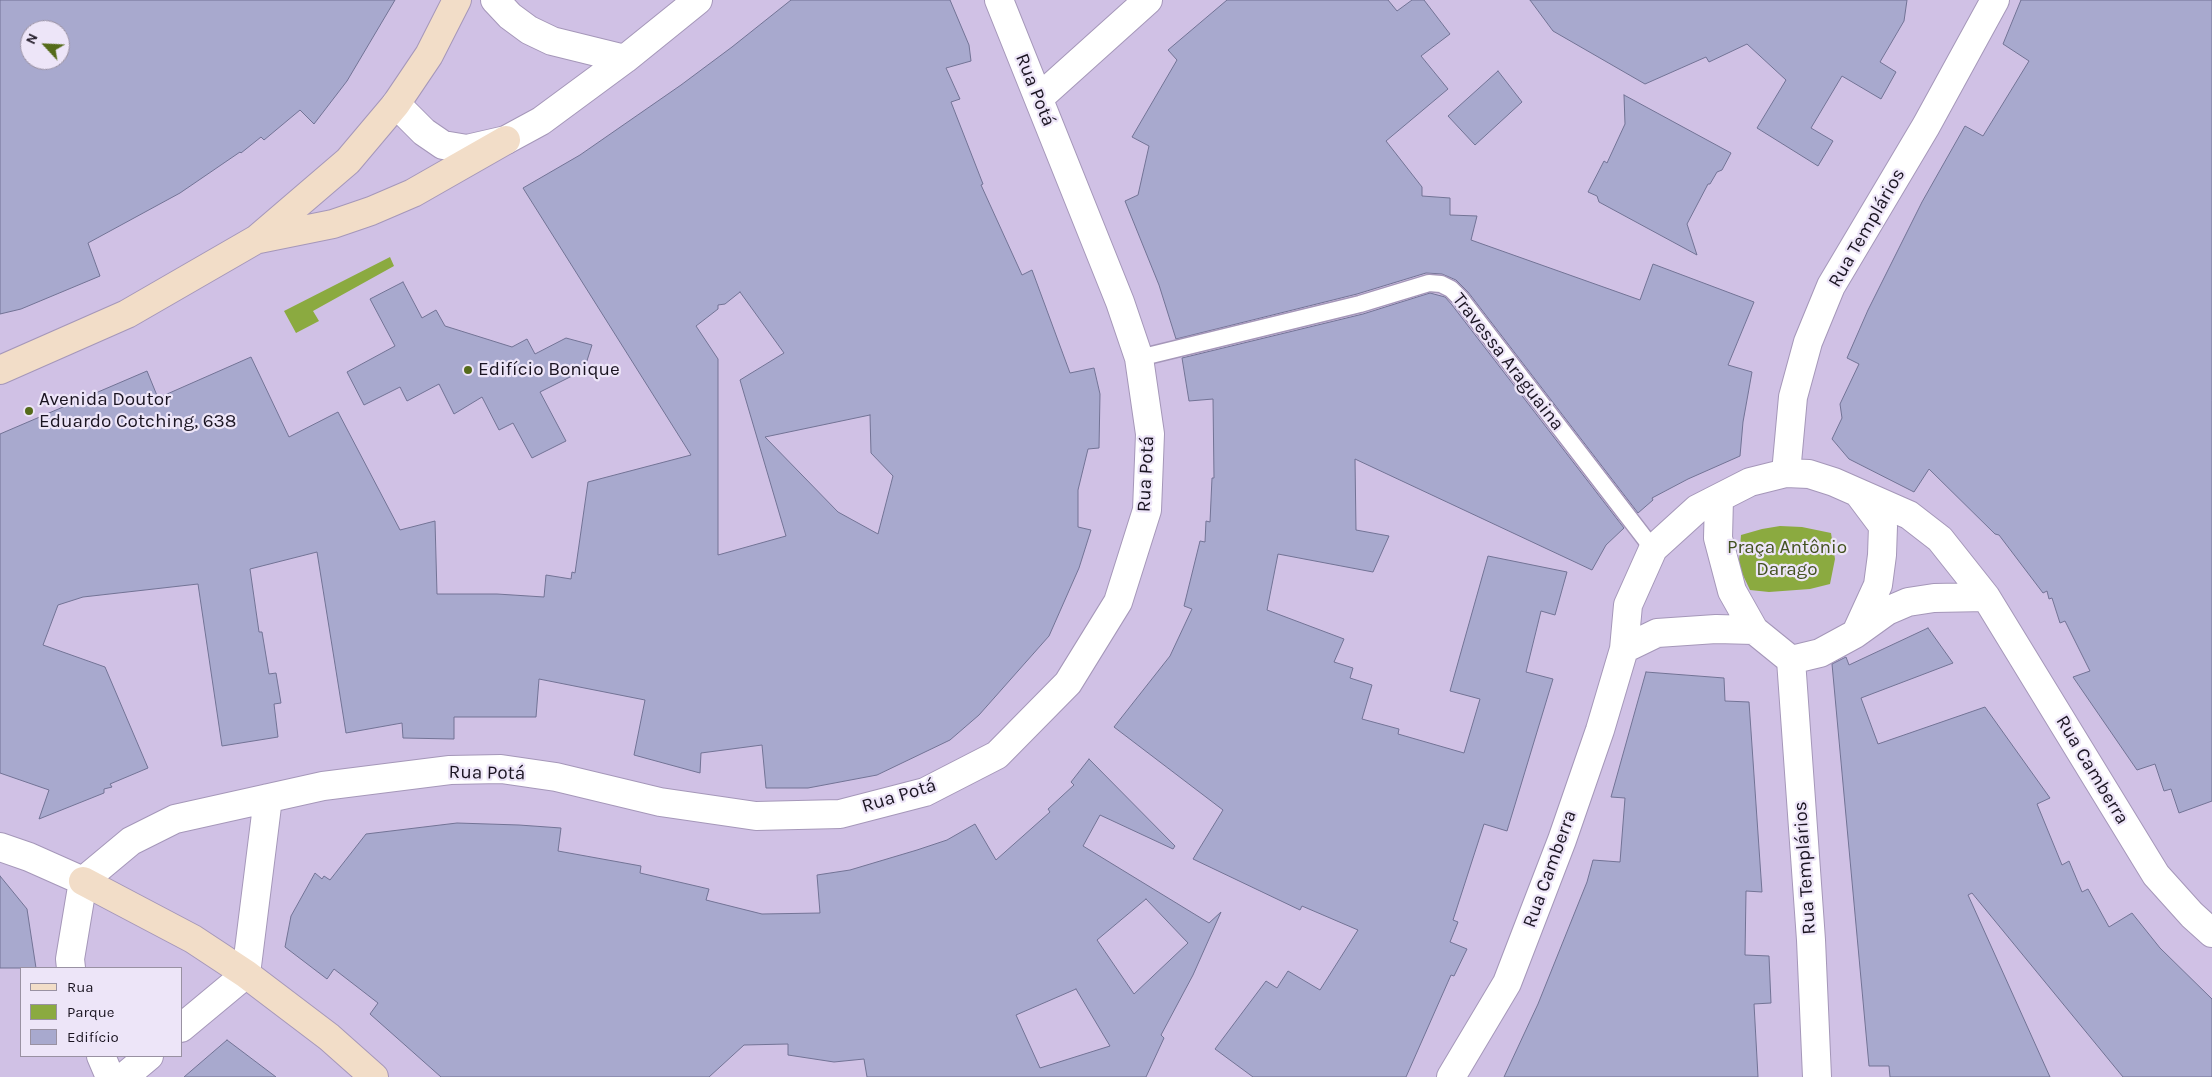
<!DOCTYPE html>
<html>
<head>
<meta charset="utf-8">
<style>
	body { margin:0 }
	#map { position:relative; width:2212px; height:1077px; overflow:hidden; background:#d0c1e5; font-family:Karla,sans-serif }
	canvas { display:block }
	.legend { position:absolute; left:20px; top:967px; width:162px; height:90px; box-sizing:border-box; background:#ede5f8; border:1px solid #9991a2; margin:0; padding:6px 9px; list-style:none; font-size:15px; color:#1a1421 }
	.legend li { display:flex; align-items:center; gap:10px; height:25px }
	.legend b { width:25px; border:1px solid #9991a2 }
	.north { position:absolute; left:20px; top:20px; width:50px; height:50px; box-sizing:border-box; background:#ede5f8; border:1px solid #9991a2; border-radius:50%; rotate:295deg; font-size:14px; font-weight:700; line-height:20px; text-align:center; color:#1a1421 }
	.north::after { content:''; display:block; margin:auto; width:18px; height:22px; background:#556b1a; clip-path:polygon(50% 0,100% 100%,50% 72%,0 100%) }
</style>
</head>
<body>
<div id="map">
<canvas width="2212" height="1077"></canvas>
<ul class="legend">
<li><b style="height:6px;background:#f2ddc8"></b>Rua</li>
<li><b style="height:14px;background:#8baa40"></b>Parque</li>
<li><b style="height:14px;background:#a8a9ce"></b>Edifício</li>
</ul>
<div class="north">N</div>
</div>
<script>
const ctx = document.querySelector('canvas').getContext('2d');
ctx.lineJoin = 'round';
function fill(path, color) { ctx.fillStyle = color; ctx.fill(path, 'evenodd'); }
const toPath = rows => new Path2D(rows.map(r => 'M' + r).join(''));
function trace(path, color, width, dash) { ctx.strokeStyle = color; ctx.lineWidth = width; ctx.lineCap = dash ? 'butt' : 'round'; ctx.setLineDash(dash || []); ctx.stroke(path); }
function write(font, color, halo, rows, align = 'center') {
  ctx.font = font + ' Karla,sans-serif'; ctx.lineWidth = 4.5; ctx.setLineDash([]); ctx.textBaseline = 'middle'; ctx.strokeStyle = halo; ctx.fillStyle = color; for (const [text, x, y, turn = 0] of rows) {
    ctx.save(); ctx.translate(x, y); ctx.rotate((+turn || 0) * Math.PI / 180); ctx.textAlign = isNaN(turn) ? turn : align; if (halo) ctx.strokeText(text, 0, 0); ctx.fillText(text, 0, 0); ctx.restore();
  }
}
const green = toPath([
	[390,257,394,266,313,311,319,321,296,333,284,311],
	[1780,526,1802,527,1831,533,1835,559,1830,584,1810,589,1769,592,1750,590,1741,571,1739,561,1741,535,1762,529]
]);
const building = toPath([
	[0,0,395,0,347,81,314,124,300,110,264,140,261,137,241,153,240,152,180,193,88,243,100,276,21,309,0,314,0,0],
	[30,30,60,30,60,60,30,60,30,30],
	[791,0,950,0,969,45,971,61,946,68,960,99,951,102,983,184,981,185,1022,275,1032,270,1070,373,1094,368,1100,394,1099,448,1088,449,1078,490,1078,527,1091,530,1079,568,1049,636,979,715,950,740,877,775,808,788,766,788,762,745,701,753,700,773,634,755,645,700,539,679,536,717,454,717,454,739,403,738,402,723,346,733,317,552,250,569,259,632,262,632,269,674,276,673,281,703,274,704,278,737,222,746,198,584,83,597,58,605,43,645,105,667,148,768,110,784,112,787,104,789,104,793,39,819,49,790,0,773,0,434,147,371,158,398,251,357,289,437,338,412,400,530,435,521,437,594,497,594,544,597,546,575,571,579,572,572,575,573,588,482,691,455,523,188,580,155,681,85,732,47,791,0],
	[740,292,784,353,740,380,786,536,718,555,718,359,696,326,718,309,718,305,725,304,740,292],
	[870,415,871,453,893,476,878,534,838,512,765,437,870,415],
	[1227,0,1388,0,1397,11,1412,0,1424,0,1450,34,1421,56,1448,89,1386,141,1422,187,1422,196,1450,198,1450,215,1477,216,1471,240,1640,300,1653,264,1754,302,1728,365,1752,372,1743,422,1740,456,1688,479,1652,498,1653,500,1638,513,1468,292,1456,280,1442,274,1426,273,1357,294,1176,339,1159,285,1125,201,1138,195,1149,146,1132,137,1177,60,1168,50,1227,0],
	[1530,0,1907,0,1904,21,1880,62,1896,72,1881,99,1842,76,1811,128,1833,141,1818,166,1757,128,1786,80,1747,44,1709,62,1706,57,1645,84,1553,31,1530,0],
	[2021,0,2212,0,2212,801,2179,813,2171,789,2164,791,2155,764,2137,770,2073,677,2090,671,2065,621,2060,623,2052,598,2049,599,2047,591,2043,593,1999,535,1995,534,1929,469,1914,492,1849,459,1832,439,1842,418,1840,404,1859,364,1847,358,1868,310,1922,202,1965,126,1983,136,2029,61,2003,44,2021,0],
	[1498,71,1522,102,1475,145,1448,116,1498,71],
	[1624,95,1731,153,1722,170,1717,172,1710,184,1708,184,1687,224,1697,255,1599,202,1597,196,1588,192,1604,161,1607,163,1625,124,1624,95],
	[403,282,422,318,436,310,445,326,512,347,527,339,535,354,566,338,592,345,584,370,540,392,566,441,532,458,513,423,499,430,482,397,454,414,439,384,407,401,400,387,364,405,347,372,395,346,370,299,403,282],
	[1430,293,1445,297,1452,305,1624,528,1606,545,1592,570,1355,459,1356,530,1389,536,1373,572,1278,554,1267,610,1344,639,1334,662,1353,668,1350,678,1372,685,1362,719,1399,729,1398,734,1464,753,1480,699,1450,691,1488,556,1567,572,1555,615,1541,611,1526,672,1553,679,1507,831,1484,824,1453,920,1458,922,1450,942,1467,949,1454,976,1451,975,1406,1077,1253,1077,1215,1049,1266,981,1277,988,1288,971,1320,990,1358,930,1302,906,1300,910,1193,859,1223,810,1114,727,1170,656,1192,609,1184,606,1200,541,1205,542,1206,521,1210,522,1212,478,1214,478,1213,399,1189,401,1182,358,1363,314,1430,293],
	[1928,628,1953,663,1861,698,1878,744,1985,707,2050,798,2037,804,2062,865,2069,861,2082,892,2088,889,2109,927,2132,913,2160,948,2212,999,2212,1077,2123,1077,1972,893,1968,895,2050,1077,1890,1077,1889,1066,1869,1066,1832,664,1846,657,1849,665,1928,628],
	[1646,672,1724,678,1725,701,1749,702,1762,892,1746,891,1745,955,1769,956,1771,1003,1754,1004,1758,1077,1504,1077,1538,1004,1587,882,1593,860,1620,862,1625,798,1611,797,1646,672],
	[1089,759,1175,846,1173,849,1100,815,1083,846,1209,923,1221,912,1193,975,1161,1035,1164,1038,1146,1077,867,1077,864,1059,834,1062,788,1055,788,1044,744,1045,709,1077,441,1077,370,1014,378,1003,334,969,327,979,285,947,291,916,315,873,322,879,324,876,330,880,366,834,457,823,519,825,561,828,558,851,641,866,640,873,709,889,706,900,762,914,820,913,817,875,850,870,917,850,947,840,975,824,996,860,1050,812,1048,809,1074,785,1071,782,1089,759],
	[1146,899,1188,943,1134,994,1097,940,1146,899],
	[1076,989,1110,1046,1040,1068,1016,1015,1076,989],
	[0,876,27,909,36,968,0,968,0,876],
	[227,1040,276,1077,184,1077,227,1040]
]);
const lane = toPath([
	[1139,358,1360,304,1429,283,1441,284,1451,289,1460,298,1653,549]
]);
const street = toPath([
	[495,0,510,16,529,30,552,41,625,59],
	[1039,98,1148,0],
	[396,104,424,132,443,145,467,149,506,140,541,121,625,59,698,0],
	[1786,473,1793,397,1808,342,1831,286,1926,126,1995,0],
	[1719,499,1718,538,1732,591,1754,630],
	[1856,633,1878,585,1882,555,1883,526,1859,494],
	[1624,649,1657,633,1716,629,1754,630,1791,660,1820,653,1855,634,1887,611,1908,602,1934,598,1986,597],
	[1791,660,1811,940,1817,1077],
	[0,847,29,857,83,881],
	[71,968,70,959,83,881,131,841,175,819,323,786,450,770,501,769,556,777,660,802,756,816,840,814,925,792,997,755,1068,683,1118,602,1147,510,1150,434,1139,358,1120,302,999,0],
	[181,1028,246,974,268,798],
	[101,1056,110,1077],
	[124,1077,149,1056],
	[1451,1077,1507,983,1562,840,1600,730,1624,649,1628,605,1653,549,1697,509,1750,482,1786,473,1809,474,1834,482,1909,515,1940,539,1986,597,2156,875,2192,915,2212,933]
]);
const secondary = toPath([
	[259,239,333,224,371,211,413,193,506,140],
	[0,370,127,314,257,239,348,161,396,104,429,55,457,0],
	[83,881,193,939,246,974,329,1037,374,1077]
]);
const markers = [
	[468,370,5,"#556b1a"],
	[29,411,5,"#556b1a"]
];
const streetNames = [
	["Rua Potá",1035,90,68],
	["Rua Templários",1867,228,-60],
	["Travessa Araguaina",1508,362,52],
	["Rua Potá",1146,474,-87],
	["Rua Camberra",2092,770,59],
	["Rua Potá",487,773,1],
	["Rua Potá",899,796,-17],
	["Rua Templários",1805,868,-94],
	["Rua Camberra",1550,869,-70]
];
const poiNames = [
	["Edifício Bonique",478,370],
	["Avenida Doutor",39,400],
	["Eduardo Cotching, 638",39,422]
];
const parkNames = [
	["Praça Antônio",1787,548],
	["Darago",1787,570]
];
fill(green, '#8baa40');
fill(building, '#a8a9ce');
trace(building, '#727395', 1);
trace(lane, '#a597b9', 19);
trace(street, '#a597b9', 30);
trace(secondary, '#a597b9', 30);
trace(lane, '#fff', 16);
trace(street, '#fff', 28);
trace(secondary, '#f2ddc8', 28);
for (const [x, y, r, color] of markers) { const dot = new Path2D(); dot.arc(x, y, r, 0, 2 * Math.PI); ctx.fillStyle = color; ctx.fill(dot); trace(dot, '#ede5f8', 2); }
write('19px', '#1a1421', '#ede5f8', streetNames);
write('19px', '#1a1421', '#ede5f8', poiNames, 'left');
write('19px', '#435220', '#ede5f8', parkNames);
</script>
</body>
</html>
